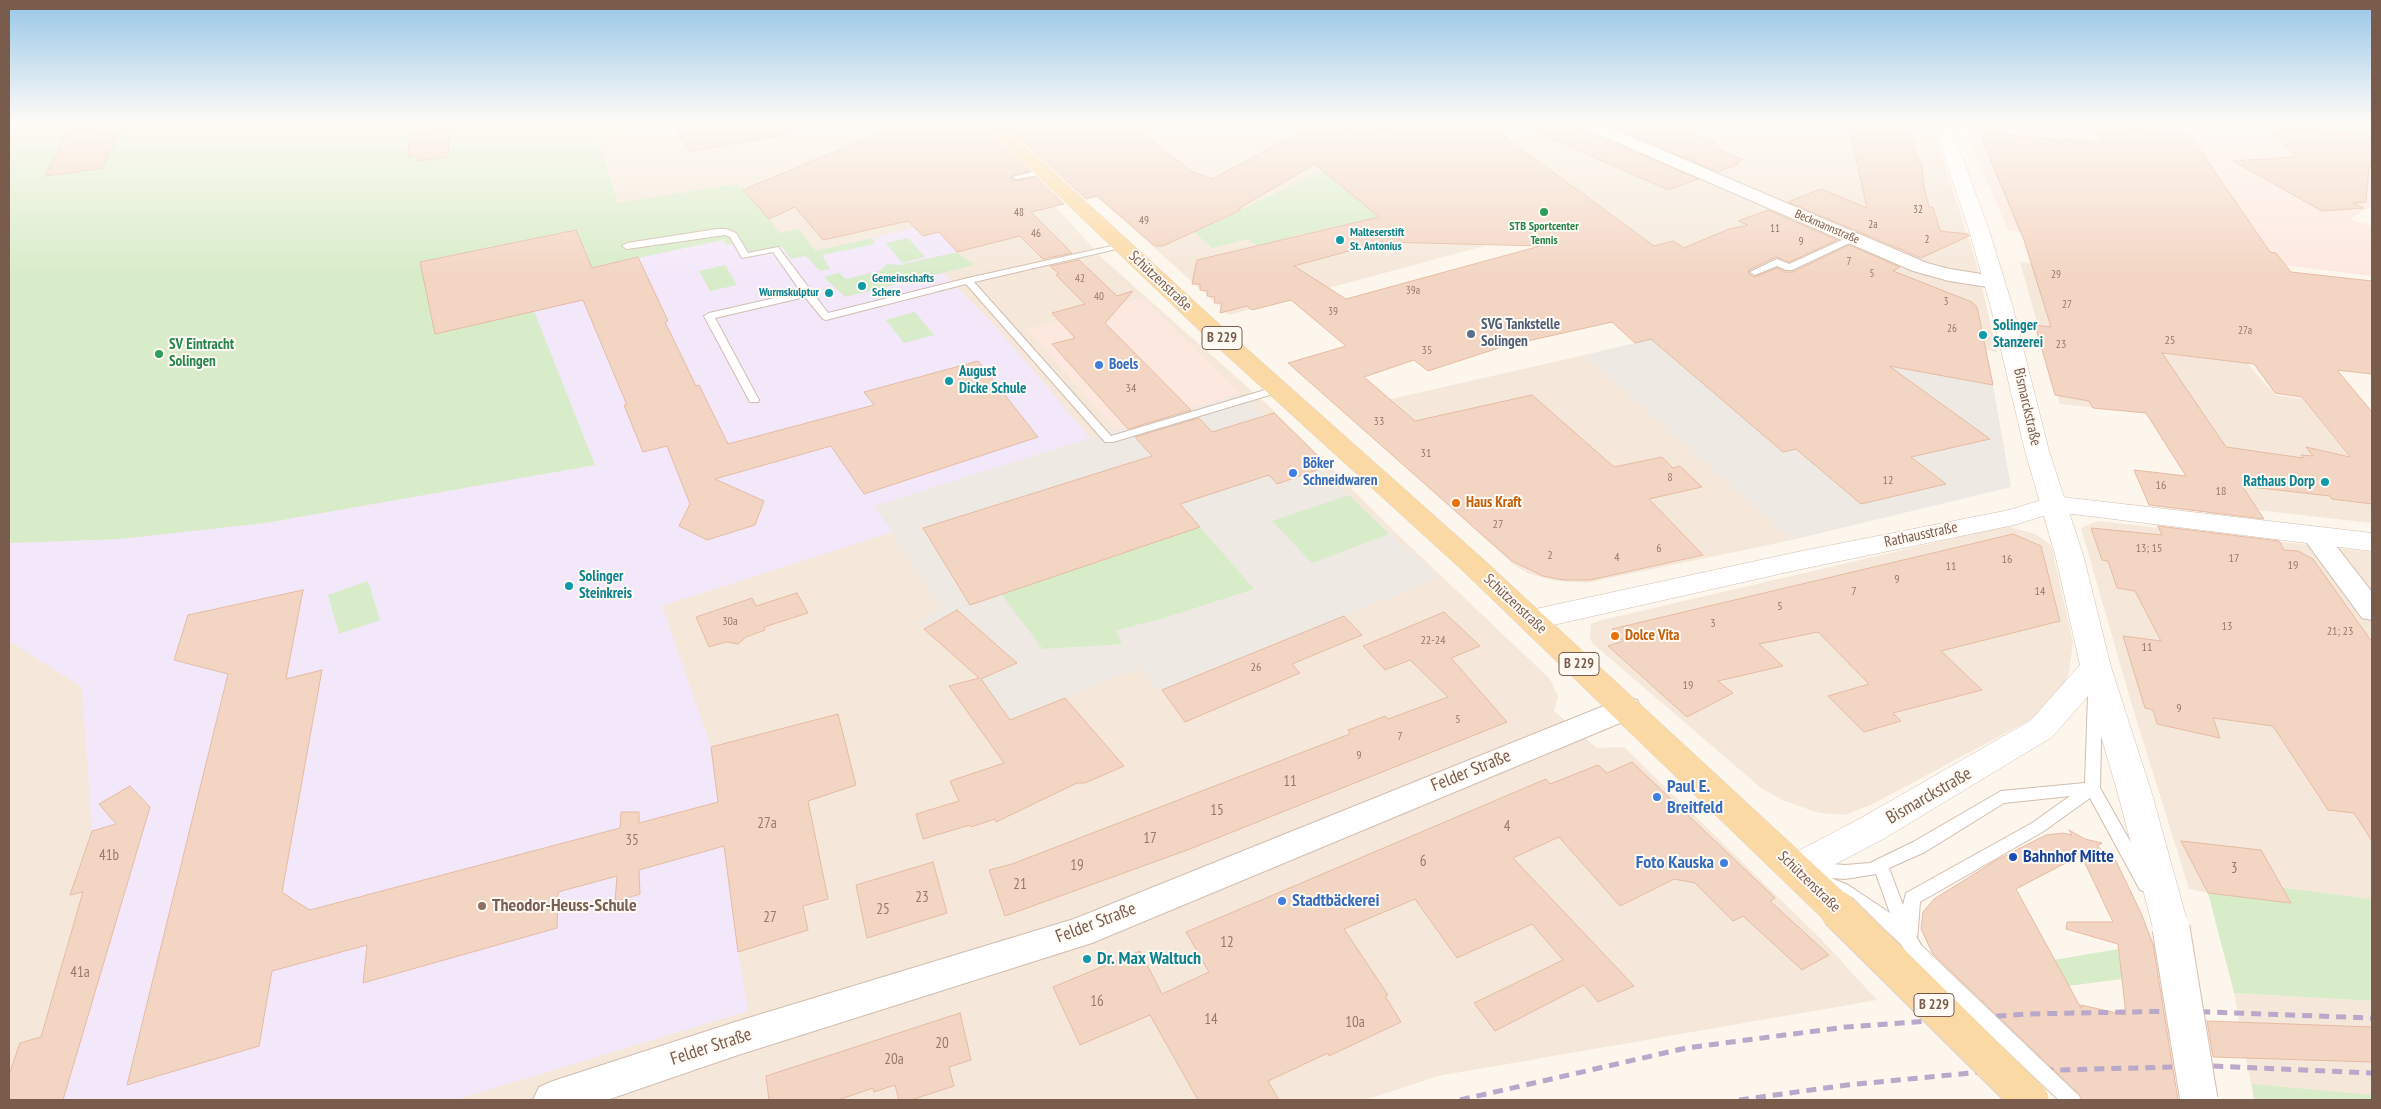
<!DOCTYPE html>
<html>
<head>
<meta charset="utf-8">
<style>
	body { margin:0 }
	#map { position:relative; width:2381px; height:1109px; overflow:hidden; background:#fdf6ec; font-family:"PT Sans Narrow",sans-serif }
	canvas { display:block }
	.frame { position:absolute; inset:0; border:10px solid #7a5c4d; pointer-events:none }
</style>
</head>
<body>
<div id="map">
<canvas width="2381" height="1109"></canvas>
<div class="frame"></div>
</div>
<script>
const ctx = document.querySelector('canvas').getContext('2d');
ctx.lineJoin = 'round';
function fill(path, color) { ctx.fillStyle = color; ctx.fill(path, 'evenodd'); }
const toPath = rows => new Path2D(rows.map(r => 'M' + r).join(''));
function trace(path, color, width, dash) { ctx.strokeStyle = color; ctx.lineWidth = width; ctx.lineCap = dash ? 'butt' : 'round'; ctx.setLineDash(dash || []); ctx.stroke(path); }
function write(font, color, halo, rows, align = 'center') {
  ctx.font = font + ' "PT Sans Narrow",sans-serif'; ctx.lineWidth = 4; ctx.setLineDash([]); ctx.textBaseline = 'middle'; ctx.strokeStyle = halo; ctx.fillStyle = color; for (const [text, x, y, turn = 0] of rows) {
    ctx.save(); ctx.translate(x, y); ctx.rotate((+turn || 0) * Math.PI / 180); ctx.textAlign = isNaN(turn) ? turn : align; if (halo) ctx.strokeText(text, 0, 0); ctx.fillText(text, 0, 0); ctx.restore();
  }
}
const residential = toPath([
	[9,121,964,121,1054,205,1102,258,1271,408,1397,534,1550,679,1558,696,1554,711,1597,748,1624,747,1821,939,1877,1000,1438,1076,1365,1100,9,1100],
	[1013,121,1931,121,1976,262,1997,352,1872,332,1764,297,1672,242,1654,246,1538,161,1392,167,1484,246,1229,315],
	[2020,262,2110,275,2164,354,2246,362,2275,395,2303,399,2354,464,2372,466,2372,523,2203,504,2146,413,2060,404],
	[1584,355,1792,540,1586,583,1555,581,1530,574,1515,566,1343,410],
	[2098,521,2372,552,2372,899,2284,889,2291,903,2208,893,2189,889,2131,702,2081,528],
	[2006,526,2035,534,2051,545,2073,642,2069,673,2063,688,2043,713,1873,804,1845,815,1819,813,1782,800,1761,788,1592,643,1590,637,1591,624,1598,621],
	[2234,993,2372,1001,2372,1100,2254,1100]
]);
const commercial = toPath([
	[1961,121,2125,121,2372,145,2372,206,2350,219,2372,226,2372,276,2008,230],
	[1143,298,1188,343,1240,394,1116,430,1027,329]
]);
const industrial = toPath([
	[1672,241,1743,283,1979,319,1989,363,2011,487,1792,540,1584,355,1635,343,1654,246],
	[1240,394,1265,416,1274,413,1320,458,1315,460,1323,468,1321,470,1438,578,1157,692,1139,668,1010,720,981,679,918,622,941,608,874,506,1090,438]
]);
const education = toPath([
	[931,224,957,252,974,265,943,273,999,330,1090,438,874,506,892,532,662,606,711,747,738,952,748,1011,455,1100,63,1100,148,814,92,831,82,687,9,641,9,543,119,539,265,523,594,465,534,312,435,334,420,262,576,230,619,262,702,243,723,240,727,245,799,229,815,251]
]);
const green = toPath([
	[58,121,393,121,392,129,444,121,643,121,647,130,597,138,618,203,737,184,769,219,779,233,799,229,815,251,872,238,875,244,822,255,830,269,820,271,806,256,791,259,782,247,750,252,741,242,727,245,723,240,619,262,593,270,575,230,420,262,435,334,534,311,595,465,265,523,119,539,9,543,9,127],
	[2125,121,2372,121,2372,145,2197,128],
	[1342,162,1383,216,1307,235,1304,233,1291,236,1293,238,1260,247,1247,239,1212,248,1192,230,1210,224],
	[908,238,925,257,902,263,886,243],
	[957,252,974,265,845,297,824,277,839,273,846,279,879,271,887,264,899,265],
	[725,265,737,285,710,291,699,271],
	[915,312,934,335,904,343,886,320],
	[1349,495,1389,534,1312,563,1272,521],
	[1200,527,1254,589,1161,619,1116,630,1122,644,1043,649,1001,594],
	[368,581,380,620,339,634,328,595],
	[2283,888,2372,899,2372,1001,2234,993,2208,893,2291,903],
	[2118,949,2122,979,2068,986,2054,960],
	[2252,1084,2372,1095,2372,1100,2254,1100]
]);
const building = toPath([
	[675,121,791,121,793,133,690,152,674,127,678,126,675,121],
	[908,121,978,121,1030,171,1012,175,1011,179,1016,181,1036,177,1064,204,1031,212,1072,253,1043,259,1020,236,957,252,939,232,923,236,908,221,823,240,795,207,769,219,743,190,908,121],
	[1001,121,1126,121,1191,171,1212,179,1322,121,1330,121,1344,129,1350,127,1361,134,1419,121,1483,121,1654,246,1673,241,1684,248,1729,229,1748,225,1738,221,1768,210,1837,240,1789,262,1776,257,1749,270,1748,273,1754,277,1777,268,1785,272,1793,272,1849,245,1900,267,1893,271,1972,302,1977,307,1993,385,1889,366,1990,439,1911,457,1946,484,1861,504,1796,449,1783,452,1651,339,1635,343,1612,322,1519,343,1517,342,1428,371,1414,360,1364,377,1415,421,1532,395,1614,467,1662,457,1673,468,1680,466,1702,487,1649,499,1703,555,1590,580,1564,580,1543,576,1512,561,1288,363,1346,346,1291,300,1252,310,1247,306,1220,313,1222,303,1214,303,1215,297,1207,296,1208,291,1200,290,1200,284,1192,284,1197,260,1379,217,1315,164,1238,209,1241,210,1163,246,1155,246,1097,196,1086,199,1001,121],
	[1382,242,1540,246,1346,299,1294,266,1382,242],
	[1512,121,1571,121,1574,126,1592,133,1592,136,1595,135,1698,179,1668,190,1512,121],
	[1637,121,1663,121,1715,143,1709,145,1743,160,1735,163,1738,164,1718,172,1615,128,1637,121],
	[1848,121,1906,121,1916,154,1922,166,1923,182,1929,207,1933,207,1940,231,1968,234,1969,236,1921,258,1788,202,1821,189,1867,208,1848,121],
	[1985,121,2001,121,2006,135,2068,141,2067,139,2103,143,2093,124,2189,134,2270,252,2276,253,2291,272,2372,281,2372,374,2337,370,2372,412,2372,504,2332,499,2330,496,2242,486,2264,519,2149,505,2134,470,2186,476,2146,413,2093,408,2089,401,2055,395,2035,325,2051,327,2024,240,1983,142,1985,121],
	[2162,353,2254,364,2275,393,2302,397,2350,457,2306,447,2313,456,2301,455,2303,458,2226,447,2162,353],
	[122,124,103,168,45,176,68,131,122,124],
	[2269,127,2363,133,2372,140,2372,167,2369,166,2366,202,2354,203,2364,208,2322,211,2233,161,2296,157,2269,127],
	[449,128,448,157,419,161,419,156,408,157,410,134,449,128],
	[576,230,592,268,638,257,668,321,665,322,696,386,699,385,728,444,874,405,864,392,978,361,1038,437,864,494,831,446,715,479,764,501,755,525,707,540,679,526,690,504,667,446,643,452,624,405,627,405,583,300,435,334,420,262,576,230],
	[1079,260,1117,296,1133,291,1105,323,1191,410,1128,429,1052,344,1075,338,1052,313,1085,304,1056,275,1059,274,1050,266,1079,260],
	[1274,413,1320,458,1315,460,1323,468,1277,484,1269,475,1180,504,1200,527,970,605,923,528,1152,456,1135,437,1199,418,1212,432,1274,413],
	[2158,526,2279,541,2284,550,2298,551,2313,559,2372,642,2372,841,2354,813,2328,810,2273,726,2213,718,2220,738,2157,724,2153,710,2145,708,2123,636,2161,641,2135,591,2117,588,2108,561,2102,560,2091,528,2162,535,2158,526],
	[2013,534,2041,546,2060,621,1941,651,1982,690,1893,713,1901,721,1864,732,1828,696,1869,684,1818,632,1759,644,1783,666,1718,681,1733,693,1687,717,1608,646,1623,641,1612,629,2013,534],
	[303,590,286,679,322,670,282,892,295,901,310,910,620,828,621,812,639,812,639,823,718,802,711,747,838,714,856,785,808,801,828,899,803,906,808,930,738,952,724,846,639,870,640,894,615,902,617,876,558,892,557,928,363,983,367,945,272,971,259,1046,127,1085,228,674,174,660,188,615,303,590],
	[797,593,808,613,764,627,765,630,746,637,738,644,726,642,709,647,696,617,752,598,756,606,797,593],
	[957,610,1017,663,981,679,1010,720,1065,698,1124,766,1085,783,1077,783,996,822,995,819,971,827,970,825,923,839,916,814,959,801,950,781,1004,763,949,686,979,678,924,629,957,610],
	[1444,612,1480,646,1451,658,1507,722,1190,849,1005,916,989,870,1012,864,1350,734,1348,730,1365,724,1385,716,1388,719,1448,697,1410,660,1385,670,1363,646,1444,612],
	[1344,616,1362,635,1292,664,1300,673,1185,722,1162,690,1344,616],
	[1632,762,1775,898,1770,901,1829,955,1802,970,1743,916,1733,921,1695,883,1674,879,1620,906,1559,837,1513,858,1634,986,1598,1002,1584,985,1495,1031,1474,1003,1563,960,1532,924,1457,958,1415,899,1344,929,1388,995,1385,996,1401,1022,1329,1056,1328,1053,1268,1081,1279,1100,1198,1100,1150,1015,1080,1045,1053,987,1140,951,1162,994,1209,972,1186,932,1546,779,1550,784,1598,765,1607,773,1632,762],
	[130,786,150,807,63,1100,9,1100,9,1075,20,1043,41,1037,83,892,70,895,92,831,116,824,99,804,130,786],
	[2069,830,2085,839,2102,843,2097,846,2116,861,2141,913,2153,944,2178,1100,2082,1100,2078,1093,1933,954,1921,929,1923,912,1934,899,1995,861,2046,835,2063,833,2072,835,2069,830],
	[2081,855,2113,922,2067,922,2066,929,2118,944,2126,1015,2081,1005,2081,1008,2016,889,2081,855],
	[2181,841,2261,850,2291,903,2208,893,2181,841],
	[933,862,947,913,867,938,856,885,933,862],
	[960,1013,971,1060,949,1067,954,1086,911,1100,899,1100,895,1085,874,1092,873,1088,838,1100,769,1100,766,1076,960,1013],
	[2207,1021,2372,1027,2372,1062,2213,1057,2207,1021]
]);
const service = toPath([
	[1042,170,1046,172,1045,174,1016,179,1012,177,1042,170],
	[717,229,726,229,736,233,748,253,778,247,828,313,968,278,1125,243,1125,247,974,282,1111,436,1275,387,1279,386,1284,389,1283,391,1113,442,1105,442,966,284,826,320,823,319,805,297,715,318,759,400,758,402,750,402,704,316,709,313,801,292,773,252,742,258,730,237,725,235,627,249,622,246,627,243,717,229],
	[1853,235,1857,238,1856,240,1792,270,1786,270,1777,266,1755,275,1750,272,1777,259,1789,264,1853,235],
	[2095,691,2100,692,2102,696,2100,788,2152,880,2154,885,2152,890,2146,892,2140,890,2090,798,2044,831,1920,902,1917,941,1915,946,1909,948,1903,946,1871,917,1836,895,1819,887,1817,882,1821,877,1802,874,1800,869,1802,864,1808,862,1845,865,1870,863,1913,842,2001,791,2085,783,2088,696,2090,692,2095,691],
	[2070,796,2032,823,1906,893,1903,905,1889,868,1925,852,2004,803,2070,796],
	[1876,874,1890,913,1848,885,1831,878,1845,879,1876,874]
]);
const minor = toPath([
	[9,121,18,121,16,124,9,126,9,121],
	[1573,121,1594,121,1927,263,1950,269,1994,276,2001,278,2004,282,2001,286,1994,288,1949,281,1913,271,1575,124,1573,121],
	[2314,527,2323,529,2372,592,2372,620,2362,618,2301,535,2305,529,2314,527],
	[1626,697,1637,700,1641,708,1637,716,1092,943,735,1056,607,1100,533,1100,539,1087,553,1081,735,1022,1074,919,1626,697]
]);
const tertiary = toPath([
	[2054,496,2372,533,2372,551,2056,512,2014,525,1797,570,1531,630,1521,627,1516,620,1521,613,1531,610,1797,552,2009,510,2054,496]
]);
const secondary = toPath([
	[1933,121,1949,121,1989,230,2013,308,2049,451,2084,558,2111,667,2152,794,2189,928,2184,939,2171,944,2158,939,2153,928,2118,794,2089,695,2052,737,1885,838,1807,879,1795,884,1783,879,1777,869,1783,859,1861,818,2030,721,2080,665,2056,558,2025,451,1991,308,1969,230,1933,121]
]);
const primary = toPath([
	[980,121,998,121,1218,323,1483,559,1851,899,1856,910,1851,921,1838,925,1825,921,1463,571,1202,333,980,121]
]);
const rail = toPath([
	[1460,1100,1686,1048,1846,1027,2027,1014,2181,1011,2372,1018],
	[1739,1100,1847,1085,1981,1072,2211,1066,2372,1073]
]);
const serviceBridge = toPath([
	[1909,941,1915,951,2071,1100]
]);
const secondaryBridge = toPath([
	[2171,928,2199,1100]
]);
const primaryBridge = toPath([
	[1838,910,2030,1100]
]);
const markers = [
	[1544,212,5,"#2e9e5b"],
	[1340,240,5,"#0f9aa8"],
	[862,286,5,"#0f9aa8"],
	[829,293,5,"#0f9aa8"],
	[1471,334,5,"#5c6f8a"],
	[1983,335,5,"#0f9aa8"],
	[159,354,5,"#2e9e5b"],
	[1099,365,5,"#3f7fe0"],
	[949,381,5,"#0f9aa8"],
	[1293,473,5,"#3f7fe0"],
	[2325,482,5,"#0f9aa8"],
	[1456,503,5,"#e8710a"],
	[569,586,5,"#0f9aa8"],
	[1615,636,5,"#e8710a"],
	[1657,797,5,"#3f7fe0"],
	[2013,857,5,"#1a4fb4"],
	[1724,863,5,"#3f7fe0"],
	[1282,901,5,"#3f7fe0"],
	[482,906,5,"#8d6e63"],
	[1087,959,5,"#0f9aa8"]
];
const farNumbernames = [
	["32",1918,210],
	["48",1019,213],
	["49",1144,221],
	["2a",1873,225],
	["11",1775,229],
	["46",1036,234],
	["2",1927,240],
	["9",1801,242],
	["7",1849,262],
	["5",1872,274],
	["29",2056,275],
	["42",1080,279],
	["39a",1413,291],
	["40",1099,297],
	["3",1946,302],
	["27",2067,305],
	["39",1333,312],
	["26",1952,329],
	["27a",2245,331]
];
const farLeisurenames = [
	["STB Sportcenter",1544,227],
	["Tennis",1544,241]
];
const farStreetnames = [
	["Beckmannstraße",1827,227,23]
];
const farCulturenames = [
	["Malteserstift",1350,233],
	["St. Antonius",1350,247],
	["Gemeinschafts",872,279],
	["Schere",872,293],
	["Wurmskulptur",819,293,"right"]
];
const numberNames = [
	["25",2170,341],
	["23",2061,345],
	["35",1427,351],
	["34",1131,389],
	["33",1379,422],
	["31",1426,454],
	["8",1670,478],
	["12",1888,481],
	["16",2161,486],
	["18",2221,492],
	["27",1498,525],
	["6",1659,549],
	["13; 15",2149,549],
	["2",1550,556],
	["4",1617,558],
	["17",2234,559],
	["16",2007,560],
	["19",2293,566],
	["11",1951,567],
	["9",1897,580],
	["7",1854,592],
	["14",2040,592],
	["5",1780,607],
	["30a",730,622],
	["3",1713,624],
	["13",2227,627],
	["21; 23",2340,632],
	["22-24",1433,641],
	["11",2147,648],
	["26",1256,668],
	["19",1688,686],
	["9",2179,709],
	["5",1458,720],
	["7",1400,737],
	["9",1359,756]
];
const shields = [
	[1222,338,40],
	[1579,664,40],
	[1934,1005,40]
];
const shieldNames = [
	["B 229",1222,338],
	["B 229",1579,664],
	["B 229",1934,1005]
];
const streetNames = [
	["Schützenstraße",1160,281,43],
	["Bismarckstraße",2027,407,77],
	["Rathausstraße",1921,535,-12],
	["Schützenstraße",1515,604,43],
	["Schützenstraße",1809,882,44]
];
const serviceNames = [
	["SVG Tankstelle",1481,325],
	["Solingen",1481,342]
];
const cultureNames = [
	["Solinger",1993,326],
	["Stanzerei",1993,343],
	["August",959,372],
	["Dicke Schule",959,389],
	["Rathaus Dorp",2315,482,"right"],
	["Solinger",579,577],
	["Steinkreis",579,594]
];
const leisureNames = [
	["SV Eintracht",169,345],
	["Solingen",169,362]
];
const shopNames = [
	["Boels",1109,365],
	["Böker",1303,464],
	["Schneidwaren",1303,481]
];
const foodNames = [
	["Haus Kraft",1466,503],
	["Dolce Vita",1625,636]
];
const nearNumbernames = [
	["11",1290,782],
	["15",1217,811],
	["27a",767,824],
	["4",1507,827],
	["17",1150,839],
	["35",632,841],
	["41b",109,856],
	["6",1423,862],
	["19",1077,866],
	["3",2234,869],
	["21",1020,885],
	["23",922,898],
	["25",883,910],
	["27",770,918],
	["12",1227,943],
	["41a",80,973],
	["16",1097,1002],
	["14",1211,1020],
	["10a",1355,1023],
	["20",942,1044],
	["20a",894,1060]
];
const nearStreetnames = [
	["Felder Straße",1471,771,-22],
	["Bismarckstraße",1929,796,-30],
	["Felder Straße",1096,923,-21],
	["Felder Straße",711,1047,-18]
];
const nearShopnames = [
	["Paul E.",1667,787],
	["Breitfeld",1667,808],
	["Foto Kauska",1714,863,"right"],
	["Stadtbäckerei",1292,901]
];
const nearTransitnames = [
	["Bahnhof Mitte",2023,857]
];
const nearEducationnames = [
	["Theodor-Heuss-Schule",492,906]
];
const nearCulturenames = [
	["Dr. Max Waltuch",1097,959]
];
fill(residential, '#f5e8da');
fill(commercial, '#fde8e0');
fill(industrial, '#efe9e4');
fill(education, '#f3e8fa');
fill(green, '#d8ecc9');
fill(building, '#f3d5c3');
trace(building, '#e6bba3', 1);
trace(service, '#d1beb0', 2);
trace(minor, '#d1beb0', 2);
trace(tertiary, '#d1beb0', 1);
trace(secondary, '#d6c0b0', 1);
trace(primary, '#dad1cd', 1);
fill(service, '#fff');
fill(minor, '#fff');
fill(tertiary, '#fff');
fill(secondary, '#fff');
fill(primary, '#fbd9a5');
trace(rail, '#b9a8c9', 5, [10, 7]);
trace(serviceBridge, '#d1beb0', 19, []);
trace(secondaryBridge, '#d6c0b0', 39, []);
trace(primaryBridge, '#dad1cd', 39, []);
trace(serviceBridge, '#fff', 17);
trace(secondaryBridge, '#fff', 37);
trace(primaryBridge, '#fbd9a5', 37);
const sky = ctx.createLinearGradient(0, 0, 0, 276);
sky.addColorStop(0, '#97c7e8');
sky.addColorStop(0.44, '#fefbf6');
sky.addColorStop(1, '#fefbf600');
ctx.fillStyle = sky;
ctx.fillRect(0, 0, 2381, 276);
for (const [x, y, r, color] of markers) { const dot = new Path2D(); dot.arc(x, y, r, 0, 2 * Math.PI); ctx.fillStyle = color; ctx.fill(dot); trace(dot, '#fffaf3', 2); }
write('11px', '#987a6a', null, farNumbernames);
write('bold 12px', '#27864d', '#fffaf3', farLeisurenames);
write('12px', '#7a5c4d', '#fffaf3', farStreetnames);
write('bold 12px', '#0d838f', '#fffaf3', farCulturenames, 'left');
write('12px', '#987a6a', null, numberNames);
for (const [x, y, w] of shields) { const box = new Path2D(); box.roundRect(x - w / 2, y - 11.5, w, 23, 4); ctx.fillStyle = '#fffaf3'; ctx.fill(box); trace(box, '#7a5c4d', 1); }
write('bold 14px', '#7a5c4d', null, shieldNames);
write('15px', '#7a5c4d', '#fffaf3', streetNames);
write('bold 15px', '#4e5e75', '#fffaf3', serviceNames, 'left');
write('bold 15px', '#0d838f', '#fffaf3', cultureNames, 'left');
write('bold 15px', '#27864d', '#fffaf3', leisureNames, 'left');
write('bold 15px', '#366cbe', '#fffaf3', shopNames, 'left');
write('bold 15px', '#c56008', '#fffaf3', foodNames, 'left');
write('15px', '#987a6a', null, nearNumbernames);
write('18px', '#7a5c4d', '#fffaf3', nearStreetnames);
write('bold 18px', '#366cbe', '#fffaf3', nearShopnames, 'left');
write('bold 18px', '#164399', '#fffaf3', nearTransitnames, 'left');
write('bold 18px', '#785e54', '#fffaf3', nearEducationnames, 'left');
write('bold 18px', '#0d838f', '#fffaf3', nearCulturenames, 'left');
</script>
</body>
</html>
